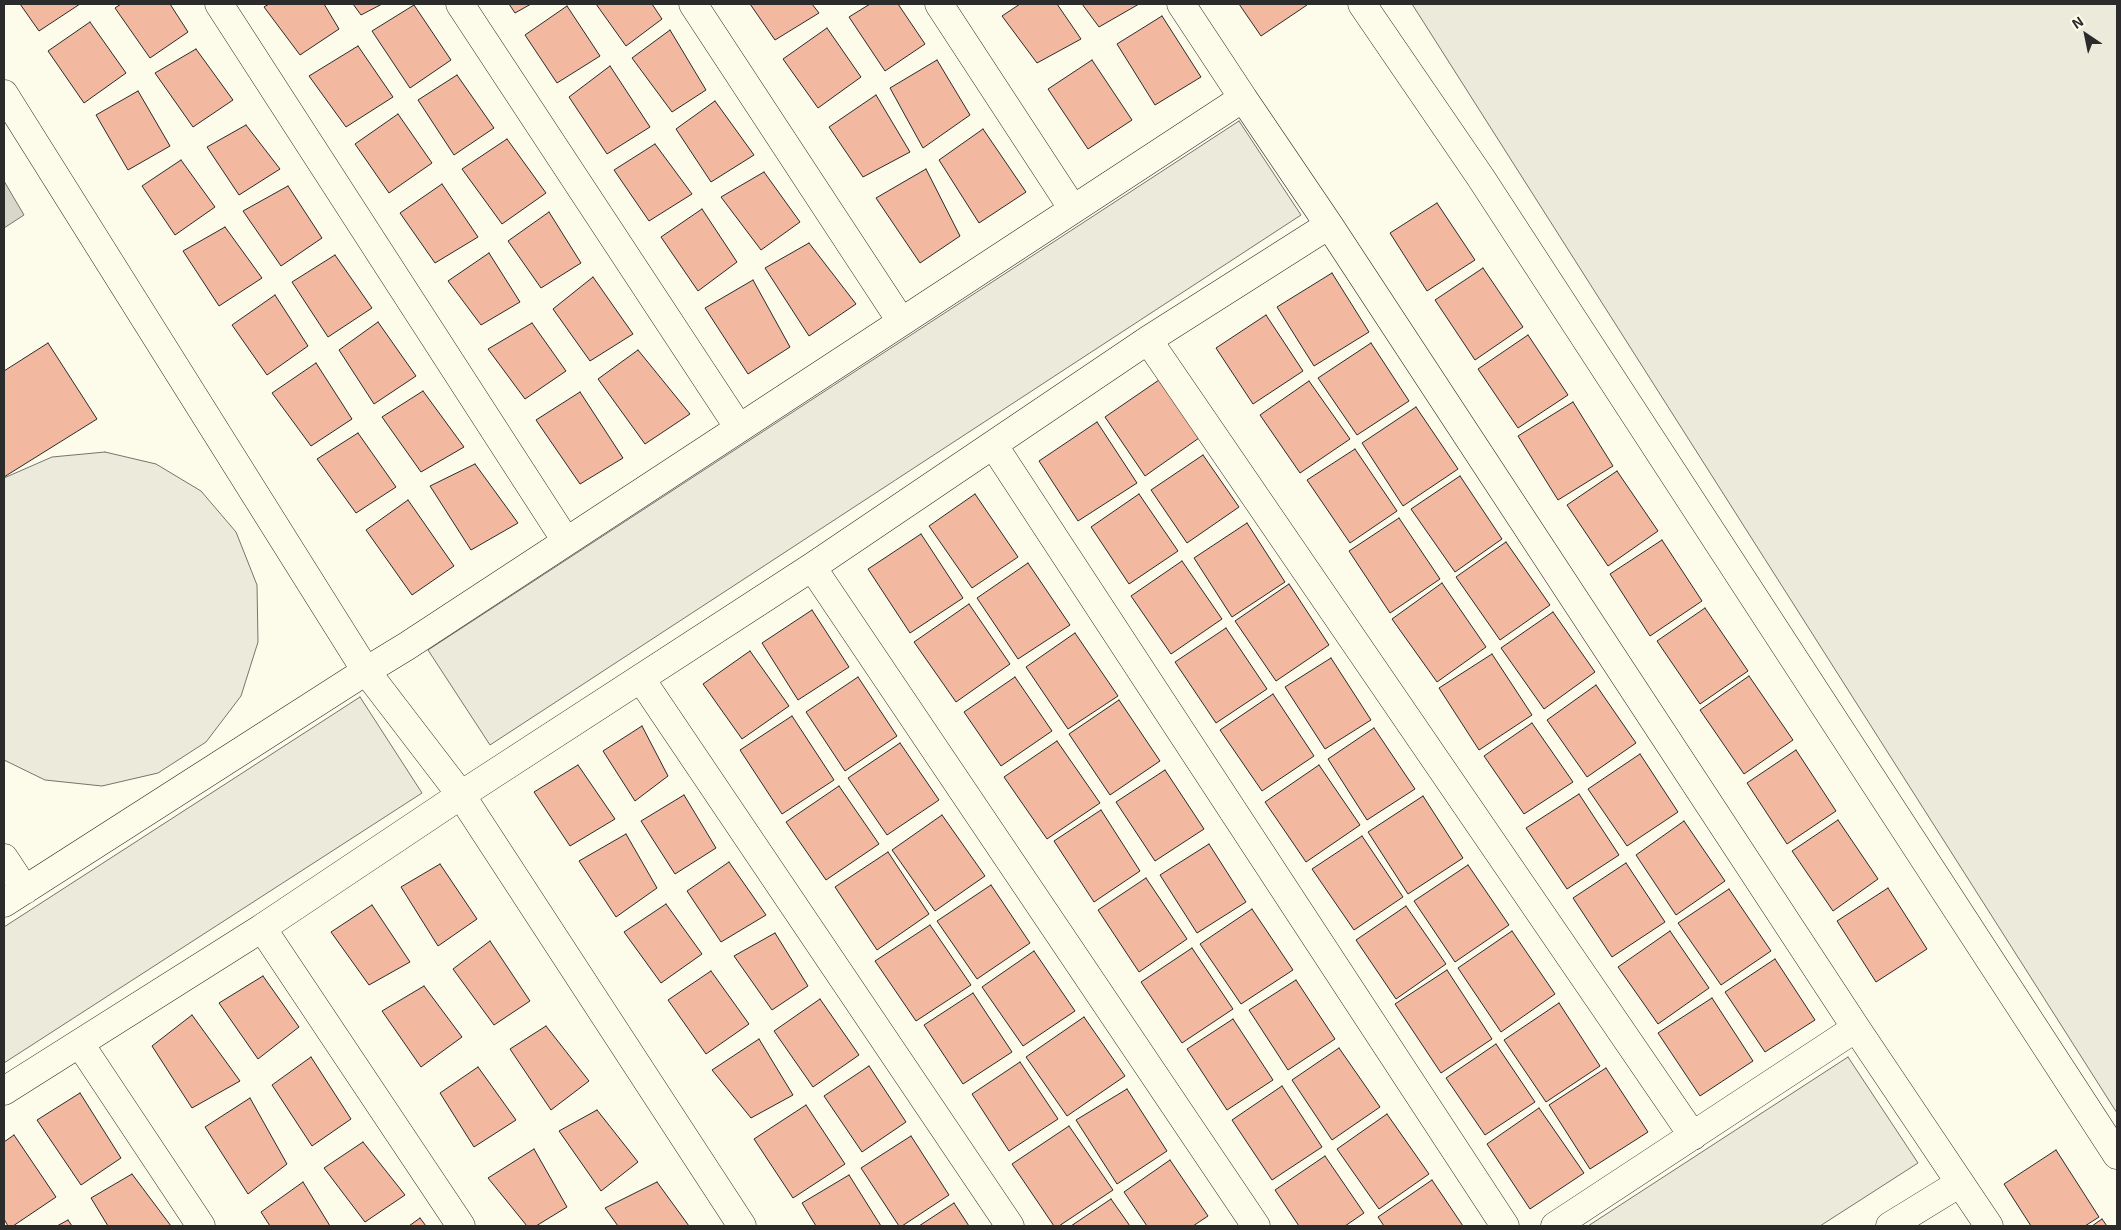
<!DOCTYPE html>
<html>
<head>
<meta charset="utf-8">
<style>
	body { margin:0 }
	#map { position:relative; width:2121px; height:1230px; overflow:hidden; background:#fdfbea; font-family:"Exo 2",sans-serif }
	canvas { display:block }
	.frame { position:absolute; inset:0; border:5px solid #2b2b2b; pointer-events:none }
	.north { position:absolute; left:2061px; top:10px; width:50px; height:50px; -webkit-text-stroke:4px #fdfbea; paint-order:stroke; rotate:326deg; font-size:14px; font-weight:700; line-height:20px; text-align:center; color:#2b2b2b }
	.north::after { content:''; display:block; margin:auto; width:18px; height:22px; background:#2b2b2b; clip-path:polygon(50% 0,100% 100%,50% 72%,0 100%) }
</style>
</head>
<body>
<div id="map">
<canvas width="2121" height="1230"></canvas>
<div class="frame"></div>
<div class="north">N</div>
</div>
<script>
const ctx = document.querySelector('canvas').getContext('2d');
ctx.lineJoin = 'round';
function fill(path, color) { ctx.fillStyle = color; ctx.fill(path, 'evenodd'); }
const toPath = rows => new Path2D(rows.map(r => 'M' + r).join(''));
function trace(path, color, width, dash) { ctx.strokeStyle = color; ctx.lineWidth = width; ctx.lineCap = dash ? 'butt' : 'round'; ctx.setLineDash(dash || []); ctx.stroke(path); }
const green = toPath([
	[1412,4,2117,4,2117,1113,1412,4],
	[1239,121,1301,215,490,745,428,650,1239,121],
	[105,452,156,464,201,491,236,532,257,585,258,642,241,696,206,742,158,773,102,786,45,780,4,760,4,478,52,457,105,452],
	[360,697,422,793,4,1063,4,927,360,697],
	[1848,1057,1918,1163,1820,1226,1588,1226,1848,1057]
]);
const water = toPath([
	[4,181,24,215,4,228,4,181]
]);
const building = toPath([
	[20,4,80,4,39,31,20,4],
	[121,4,170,4,188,32,150,58,115,8,121,4],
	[269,4,324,4,339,29,300,55,264,7,269,4],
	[353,4,382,4,361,15,353,4],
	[509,4,531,4,515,13,509,4],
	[596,4,652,4,662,19,626,46,596,4],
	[750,4,812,4,819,13,775,40,750,4],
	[870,4,898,4,925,44,885,71,849,17,870,4],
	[1020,4,1057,4,1081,39,1037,63,1002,16,1020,4],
	[1082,4,1139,4,1099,27,1082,4],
	[1239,4,1307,4,1307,5,1261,36,1239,4],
	[414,5,451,60,410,88,372,31,414,5],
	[567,6,600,56,557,83,525,35,567,6],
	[1162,16,1201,77,1155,105,1117,44,1162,16],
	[90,22,126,73,84,103,48,51,90,22],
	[827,28,861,77,818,108,783,59,827,28],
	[670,30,706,90,672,112,632,58,670,30],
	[358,46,393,97,346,127,309,76,358,46],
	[196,49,233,100,193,127,155,73,196,49],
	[937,60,970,115,923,148,890,88,937,60],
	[1092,60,1132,120,1088,149,1048,89,1092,60],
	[610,66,650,127,607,154,569,97,610,66],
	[457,75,494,128,454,155,418,100,457,75],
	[138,91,170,146,128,170,96,115,138,91],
	[876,95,910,152,863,177,829,127,876,95],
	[715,101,754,155,711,182,676,129,715,101],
	[398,114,432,163,389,193,355,144,398,114],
	[246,125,280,169,239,195,207,147,246,125],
	[983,129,1026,192,979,223,939,160,983,129],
	[507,139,546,193,502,224,462,169,507,139],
	[655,144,692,194,649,221,614,170,655,144],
	[181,160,215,207,175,235,142,186,181,160],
	[926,169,960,236,920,263,876,198,926,169],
	[764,172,800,222,761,250,721,197,764,172],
	[442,184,478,237,435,263,400,213,442,184],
	[288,186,322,238,281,266,243,211,288,186],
	[1437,203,1475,260,1427,291,1390,233,1437,203],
	[702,209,737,262,698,291,661,237,702,209],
	[549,212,581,263,541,288,508,241,549,212],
	[225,227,262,278,219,306,183,251,225,227],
	[809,243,856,304,809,336,765,268,809,243],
	[489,253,520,302,481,325,448,281,489,253],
	[335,255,372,308,328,337,292,282,335,255],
	[1483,268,1523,327,1475,360,1435,300,1483,268],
	[1332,273,1369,332,1314,366,1277,307,1332,273],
	[593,277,633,334,590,361,553,309,593,277],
	[753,280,790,347,748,374,705,308,753,280],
	[275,295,308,346,267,375,232,325,275,295],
	[1266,315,1303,371,1253,404,1216,348,1266,315],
	[378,322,416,376,374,404,339,350,378,322],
	[532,323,566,371,525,399,488,349,532,323],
	[1528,335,1568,395,1518,428,1478,369,1528,335],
	[48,343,97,419,4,477,4,371,48,343],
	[1371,343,1409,401,1357,435,1318,378,1371,343],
	[638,350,690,414,645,444,598,379,638,350],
	[316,363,352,419,311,446,272,393,316,363],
	[1159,380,1199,438,1145,476,1105,417,1159,380],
	[1309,381,1350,439,1300,473,1260,415,1309,381],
	[423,391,464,447,421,472,382,417,423,391],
	[580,392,623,458,580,484,536,420,580,392],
	[1573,402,1613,466,1558,500,1518,436,1573,402],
	[1416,407,1458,469,1403,506,1362,443,1416,407],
	[1097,422,1137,483,1078,521,1039,461,1097,422],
	[358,433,396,487,356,513,317,459,358,433],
	[1355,449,1397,511,1350,543,1307,480,1355,449],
	[1203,455,1239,507,1187,543,1151,490,1203,455],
	[475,464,518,523,471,550,430,486,475,464],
	[1617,471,1658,531,1608,566,1567,505,1617,471],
	[1460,476,1502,539,1455,572,1411,509,1460,476],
	[975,494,1018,557,972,588,929,526,975,494],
	[1139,494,1178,551,1129,584,1091,527,1139,494],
	[408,500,454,566,412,595,366,530,408,500],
	[1399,518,1440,579,1390,613,1349,551,1399,518],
	[1247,523,1285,582,1232,617,1194,558,1247,523],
	[921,534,963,598,910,633,868,569,921,534],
	[1662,540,1702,601,1650,636,1610,574,1662,540],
	[1506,542,1550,605,1500,640,1456,577,1506,542],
	[1182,561,1222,619,1171,654,1131,596,1182,561],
	[1028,563,1070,625,1018,659,977,598,1028,563],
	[1442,583,1486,647,1437,682,1392,619,1442,583],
	[1289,584,1329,645,1276,681,1235,621,1289,584],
	[969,604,1010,664,956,702,914,642,969,604],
	[1705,608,1748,671,1700,704,1657,641,1705,608],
	[812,610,849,667,798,700,762,643,812,610],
	[1553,612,1595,672,1544,709,1501,648,1553,612],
	[1226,628,1267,689,1216,723,1175,662,1226,628],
	[1075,633,1118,696,1068,729,1026,667,1075,633],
	[750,651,789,706,742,739,703,684,750,651],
	[1492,654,1532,715,1479,750,1439,688,1492,654],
	[1331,658,1371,720,1325,749,1285,687,1331,658],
	[1749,676,1793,740,1744,774,1700,710,1749,676],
	[858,677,897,736,845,771,806,712,858,677],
	[1015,677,1052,731,1001,766,964,712,1015,677],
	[1596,685,1636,743,1587,777,1547,720,1596,685],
	[1273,694,1314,756,1262,791,1220,730,1273,694],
	[1119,700,1160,761,1110,795,1069,734,1119,700],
	[792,716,834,780,782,814,740,750,792,716],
	[1532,723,1573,782,1524,814,1484,756,1532,723],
	[642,726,668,776,635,801,603,751,642,726],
	[1374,728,1415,789,1367,820,1328,759,1374,728],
	[1057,741,1100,803,1047,839,1004,777,1057,741],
	[900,743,939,800,887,835,848,778,900,743],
	[1796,750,1836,811,1787,844,1747,783,1796,750],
	[1640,754,1678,812,1627,846,1588,789,1640,754],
	[578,765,615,819,570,846,534,792,578,765],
	[1319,765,1360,825,1306,862,1265,802,1319,765],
	[1165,770,1204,829,1155,861,1116,802,1165,770],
	[839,786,879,844,826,880,786,822,839,786],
	[1579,794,1619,855,1567,889,1526,828,1579,794],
	[684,795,716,848,675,874,641,821,684,795],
	[1423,796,1463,858,1408,894,1368,832,1423,796],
	[1101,810,1140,871,1094,902,1054,841,1101,810],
	[942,815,985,876,935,911,892,850,942,815],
	[1838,820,1878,879,1833,911,1792,851,1838,820],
	[1684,821,1725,881,1676,915,1636,855,1684,821],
	[626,834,657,888,616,917,579,861,626,834],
	[1362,836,1403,897,1354,930,1312,869,1362,836],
	[1209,844,1246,902,1197,933,1160,875,1209,844],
	[888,852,929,914,877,950,835,887,888,852],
	[729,862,766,915,721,942,687,891,729,862],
	[1626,863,1665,922,1612,957,1573,898,1626,863],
	[440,864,477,919,438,946,401,887,440,864],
	[1468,865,1509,925,1455,962,1414,901,1468,865],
	[1146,878,1187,939,1139,972,1098,910,1146,878],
	[991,885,1030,943,977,979,937,921,991,885],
	[1888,888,1927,949,1876,982,1837,921,1888,888],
	[1729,889,1771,951,1721,985,1678,923,1729,889],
	[666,904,702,954,661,983,624,932,666,904],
	[372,905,410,962,369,985,331,932,372,905],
	[1406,906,1446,964,1396,999,1356,940,1406,906],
	[1252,909,1293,970,1241,1004,1200,944,1252,909],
	[930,925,971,985,916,1021,875,961,930,925],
	[1512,931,1555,994,1501,1032,1458,968,1512,931],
	[1670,931,1709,988,1658,1024,1618,967,1670,931],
	[775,933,808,986,772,1010,734,956,775,933],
	[490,941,530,1001,494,1025,453,969,490,941],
	[1192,948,1233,1009,1182,1043,1141,982,1192,948],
	[1034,951,1075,1011,1023,1046,982,987,1034,951],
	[1775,959,1815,1020,1765,1052,1725,992,1775,959],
	[1447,970,1492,1039,1441,1073,1395,1004,1447,970],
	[711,971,749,1024,706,1054,668,1000,711,971],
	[263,976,299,1027,258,1059,219,1003,263,976],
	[1296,980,1335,1039,1288,1070,1249,1010,1296,980],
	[424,986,462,1037,421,1067,382,1011,424,986],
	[973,993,1012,1052,963,1084,924,1025,973,993],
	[1712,998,1753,1061,1700,1096,1658,1033,1712,998],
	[820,999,859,1055,813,1087,774,1031,820,999],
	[1559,1003,1600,1066,1546,1102,1504,1040,1559,1003],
	[192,1015,240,1081,192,1108,152,1046,192,1015],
	[1084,1017,1125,1076,1067,1116,1026,1057,1084,1017],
	[1233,1019,1273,1080,1227,1110,1187,1049,1233,1019],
	[546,1026,589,1081,551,1110,510,1049,546,1026],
	[759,1039,793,1095,751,1118,712,1070,759,1039],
	[1496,1044,1535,1102,1485,1135,1446,1078,1496,1044],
	[1339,1048,1380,1107,1332,1140,1292,1080,1339,1048],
	[311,1057,351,1119,312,1146,272,1085,311,1057],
	[1020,1062,1058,1119,1009,1151,972,1094,1020,1062],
	[869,1066,906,1122,862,1152,824,1096,869,1066],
	[478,1067,516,1120,474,1147,440,1093,478,1067],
	[1606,1068,1648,1132,1590,1169,1549,1105,1606,1068],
	[1282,1086,1322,1147,1272,1180,1232,1120,1282,1086],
	[1127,1089,1167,1151,1117,1184,1076,1120,1127,1089],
	[80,1093,121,1158,81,1185,37,1120,80,1093],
	[250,1098,287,1164,248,1194,205,1127,250,1098],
	[806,1105,845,1164,793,1198,754,1139,806,1105],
	[1539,1108,1584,1173,1530,1209,1487,1144,1539,1108],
	[597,1110,638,1162,601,1191,559,1131,597,1110],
	[1387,1114,1429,1174,1379,1209,1337,1149,1387,1114],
	[1069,1126,1113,1190,1059,1226,1054,1226,1012,1164,1069,1126],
	[14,1135,56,1197,13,1226,8,1226,4,1219,4,1142,14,1135],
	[911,1136,949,1195,902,1226,899,1226,861,1168,911,1136],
	[363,1142,405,1195,365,1222,324,1168,363,1142],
	[534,1149,567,1207,536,1226,527,1226,488,1178,534,1149],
	[2056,1150,2099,1217,2085,1226,2031,1226,2004,1184,2056,1150],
	[1325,1156,1364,1213,1345,1226,1299,1226,1275,1190,1325,1156],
	[1170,1160,1208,1216,1193,1226,1147,1226,1124,1192,1170,1160],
	[132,1174,171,1226,108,1226,91,1198,132,1174],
	[849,1175,881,1226,816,1226,802,1203,849,1175],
	[1432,1180,1463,1226,1384,1226,1378,1217,1432,1180],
	[303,1182,330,1226,270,1226,261,1212,303,1182],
	[657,1182,689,1226,618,1226,605,1208,657,1182],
	[1111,1199,1130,1226,1071,1226,1111,1199],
	[954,1203,969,1226,919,1226,954,1203],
	[420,1218,426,1226,409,1226,420,1218],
	[2102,1219,2107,1226,2092,1226,2102,1219],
	[68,1220,72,1226,57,1226,68,1220]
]);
const minor = toPath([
	[219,4,566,541],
	[460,4,739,428],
	[693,4,901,321],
	[939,4,1073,209],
	[1362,4,1481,178,2117,1155],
	[4,94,366,671,4,903],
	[1243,98,1329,225,1856,1028,1989,1226],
	[1148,340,1693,1136],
	[994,446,1505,1226],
	[812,567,1256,1226],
	[641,679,1010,1226],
	[4,858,25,890],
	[262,928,461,1226],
	[80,1044,201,1226],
	[4,1091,262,928,461,795,812,567,1148,340,1329,225],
	[742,1226,461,795,366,671,407,646,1243,98,1181,4],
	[1555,1226,1856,1028],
	[1890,1226,1960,1183]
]);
fill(green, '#ecebdb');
trace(green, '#74746e', 1);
fill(water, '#d8d7c9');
trace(water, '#74746e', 1);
fill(building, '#f2b8a0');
trace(building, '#2b2b2b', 1);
trace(minor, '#2b2b2b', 29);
trace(minor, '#fdfbea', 28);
</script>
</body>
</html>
